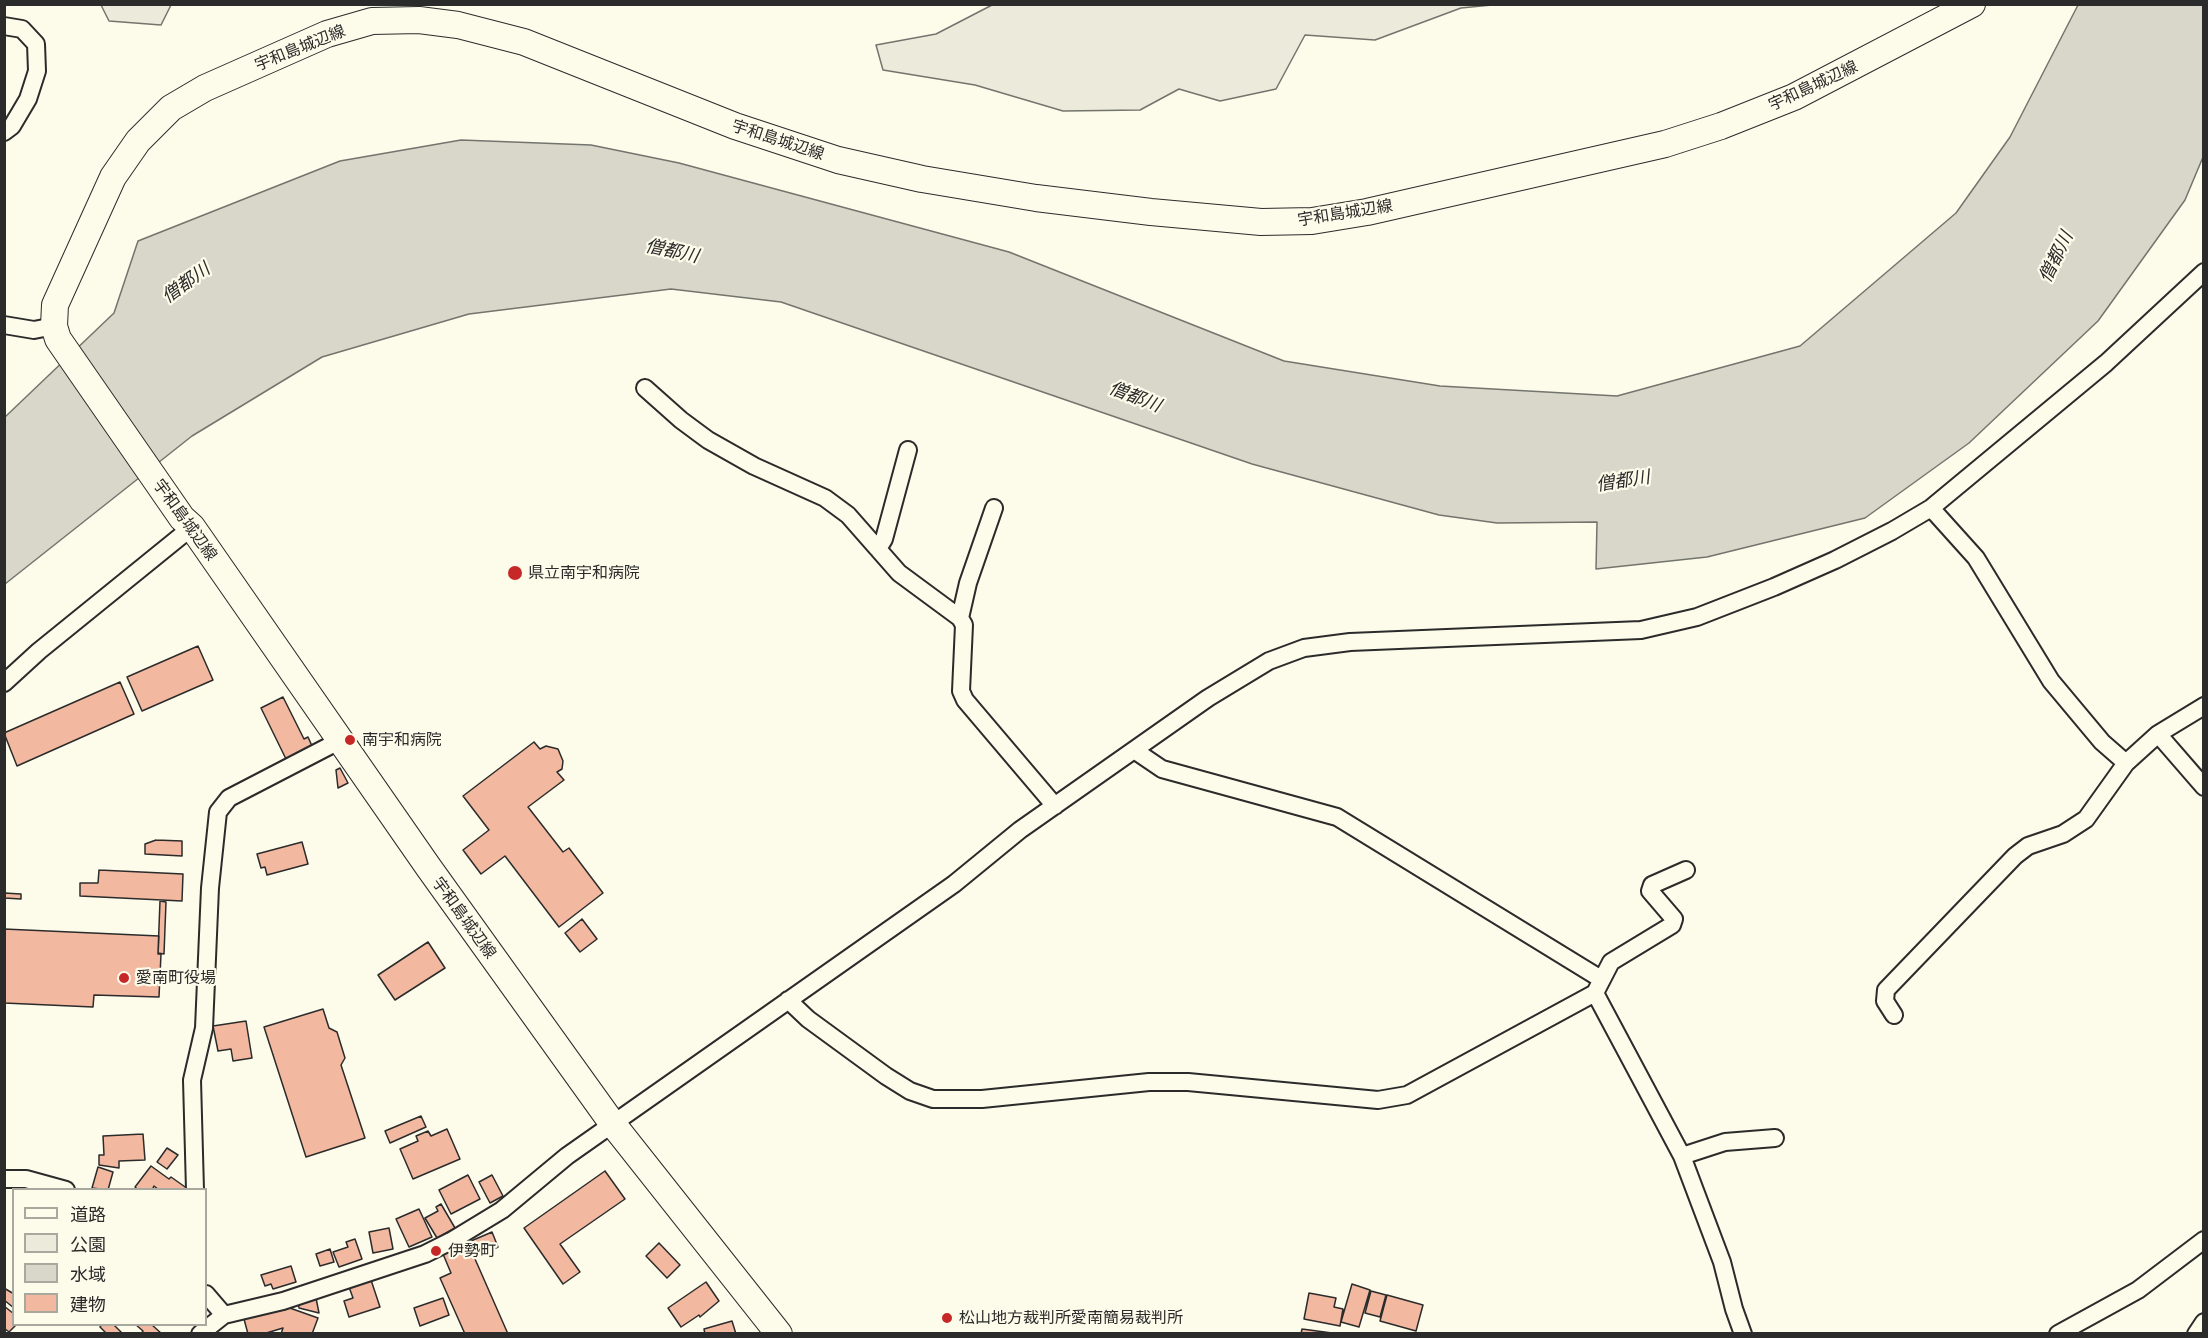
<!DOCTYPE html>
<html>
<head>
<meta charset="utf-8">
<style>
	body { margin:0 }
	#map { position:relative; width:2208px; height:1338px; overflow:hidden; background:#fdfbea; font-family:"Asap Condensed","Noto Sans JP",sans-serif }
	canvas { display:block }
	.frame { position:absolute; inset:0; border:6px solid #2b2b2b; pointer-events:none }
	.legend { position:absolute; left:12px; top:1188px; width:195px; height:138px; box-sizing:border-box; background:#fdfbea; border:2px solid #a9a89e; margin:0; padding:8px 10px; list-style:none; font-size:18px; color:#2b2b2b }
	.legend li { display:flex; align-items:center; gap:12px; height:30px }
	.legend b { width:30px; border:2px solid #a9a89e }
</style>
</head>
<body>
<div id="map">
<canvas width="2208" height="1338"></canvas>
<div class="frame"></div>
<ul class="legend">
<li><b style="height:8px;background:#fdfbea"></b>道路</li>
<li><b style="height:16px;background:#ecebdb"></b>公園</li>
<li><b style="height:16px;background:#d8d7c9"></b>水域</li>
<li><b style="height:16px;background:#f2b8a0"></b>建物</li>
</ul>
</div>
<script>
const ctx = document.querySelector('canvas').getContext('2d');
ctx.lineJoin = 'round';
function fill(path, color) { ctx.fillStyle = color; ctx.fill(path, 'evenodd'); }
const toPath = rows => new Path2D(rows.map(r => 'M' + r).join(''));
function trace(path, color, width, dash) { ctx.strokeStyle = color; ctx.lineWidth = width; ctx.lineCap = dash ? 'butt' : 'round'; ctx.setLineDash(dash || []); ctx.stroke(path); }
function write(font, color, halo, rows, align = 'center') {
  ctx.font = font + ' "Asap Condensed","Noto Sans JP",sans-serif'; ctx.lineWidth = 4.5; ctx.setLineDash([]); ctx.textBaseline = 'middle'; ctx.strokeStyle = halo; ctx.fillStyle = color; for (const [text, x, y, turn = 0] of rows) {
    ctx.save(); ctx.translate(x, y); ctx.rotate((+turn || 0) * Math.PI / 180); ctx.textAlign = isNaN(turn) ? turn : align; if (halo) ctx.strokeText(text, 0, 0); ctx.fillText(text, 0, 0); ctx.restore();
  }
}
const green = toPath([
	[994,4,1492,4,1492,5,1461,8,1375,40,1305,35,1276,89,1220,101,1179,89,1140,110,1063,111,975,85,883,70,876,45,936,34,994,4],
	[101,5,171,5,161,25,109,21,101,5]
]);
const water = toPath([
	[2078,5,2203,5,2203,157,2185,200,2098,321,1969,443,1865,518,1707,557,1596,569,1597,522,1497,523,1439,515,1252,464,781,302,671,289,469,314,322,357,192,436,5,584,5,417,114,313,138,241,340,161,461,140,591,145,679,163,1009,252,1284,361,1440,386,1617,396,1800,346,1956,213,2010,137,2078,5]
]);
const building = toPath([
	[198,646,213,680,142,711,127,677,198,646],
	[120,682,134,714,17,766,4,733,120,682],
	[283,697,304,739,308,737,312,746,286,759,261,708,283,697],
	[534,742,540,749,546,746,558,749,563,761,562,769,557,772,564,780,528,807,563,852,569,848,603,893,559,927,505,856,481,874,463,850,489,830,463,796,534,742],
	[340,768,348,783,338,788,336,770,340,768],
	[156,840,182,841,182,856,145,854,145,844,156,840],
	[302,842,308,864,267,875,265,867,261,868,257,854,302,842],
	[99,870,183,874,182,901,80,896,80,883,98,883,99,870],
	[4,893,21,894,21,899,4,898,4,893],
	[160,901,166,902,164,954,158,953,160,901],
	[582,919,597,939,580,952,565,933,582,919],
	[4,929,159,936,158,954,161,954,159,997,94,995,93,1007,4,1003,4,929],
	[428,942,445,968,395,1000,378,975,428,942],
	[323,1009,329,1028,337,1032,345,1058,341,1065,365,1138,306,1157,264,1027,323,1009],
	[246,1021,252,1058,233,1061,231,1049,218,1051,213,1026,246,1021],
	[421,1116,426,1127,390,1143,385,1131,421,1116],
	[447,1129,460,1159,413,1179,400,1149,418,1141,416,1136,428,1131,431,1136,447,1129],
	[143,1134,145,1160,119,1161,119,1168,99,1165,99,1155,104,1155,103,1136,143,1134],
	[167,1148,178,1155,167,1169,157,1162,167,1148],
	[151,1166,169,1179,171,1177,188,1189,159,1190,154,1186,152,1190,138,1190,135,1187,151,1166],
	[98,1167,113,1172,108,1190,92,1188,98,1167],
	[605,1171,625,1199,560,1244,580,1272,563,1284,524,1228,605,1171],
	[468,1175,480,1199,451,1214,439,1190,468,1175],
	[492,1175,503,1196,490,1203,479,1182,492,1175],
	[441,1204,455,1228,437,1238,425,1218,438,1211,436,1207,441,1204],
	[419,1209,432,1237,409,1247,396,1219,419,1209],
	[389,1228,393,1249,373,1253,369,1232,389,1228],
	[492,1232,498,1247,478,1256,471,1241,492,1232],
	[355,1239,362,1259,339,1267,333,1252,348,1247,346,1242,355,1239],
	[468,1243,508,1334,465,1334,440,1278,451,1273,443,1254,468,1243],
	[659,1243,680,1265,667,1278,646,1256,659,1243],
	[330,1249,334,1262,320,1266,316,1254,330,1249],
	[291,1266,296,1282,273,1289,271,1284,265,1286,261,1275,291,1266],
	[371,1280,380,1307,349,1317,344,1301,353,1298,349,1287,371,1280],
	[706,1282,719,1301,700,1317,699,1315,681,1327,668,1308,706,1282],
	[1352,1284,1370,1290,1359,1327,1341,1322,1352,1284],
	[4,1288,14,1294,14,1308,4,1300,4,1288],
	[1371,1291,1386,1295,1380,1317,1365,1313,1371,1291],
	[1309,1293,1336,1298,1334,1307,1343,1309,1340,1326,1304,1319,1309,1293],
	[1387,1295,1423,1305,1416,1331,1380,1321,1387,1295],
	[316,1298,319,1313,299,1308,298,1302,316,1298],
	[443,1298,449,1315,420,1326,414,1308,443,1298],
	[4,1306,14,1314,14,1324,17,1324,9,1332,4,1328,4,1306],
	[287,1307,318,1318,312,1334,281,1334,283,1328,263,1334,248,1334,244,1319,287,1307],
	[732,1321,736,1334,705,1334,704,1329,732,1321],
	[102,1324,113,1324,123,1334,107,1334,100,1327,102,1324],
	[135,1324,151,1324,162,1334,141,1334,143,1331,135,1324],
	[1302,1329,1332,1333,1301,1334,1302,1329]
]);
const street = toPath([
	[4,26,22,29,36,44,37,71,28,99,12,126,4,132],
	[4,325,34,330,54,326],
	[645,388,681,420,708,440,754,466,825,498,848,515,899,573,960,618,964,625,961,691,965,700,1055,806],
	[1931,508,1976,558,2051,681,2102,742,2126,763],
	[878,549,884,539,908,450],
	[960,618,968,583,994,508],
	[4,683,39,651,192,527],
	[2158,734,2204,787],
	[1134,750,1162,769,1337,817,1601,979],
	[1595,993,1682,1156,1722,1262,1734,1309,1743,1334],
	[788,1000,808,1019,886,1076,910,1091,933,1099,982,1099,1149,1082,1188,1082,1378,1100,1407,1095,1595,993,1611,962,1672,925,1674,919,1650,891,1652,885,1686,870],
	[1894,1015,1885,1001,1886,990,2015,856,2028,846,2063,834,2086,819,2126,763,2158,734,2204,706],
	[1682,1156,1725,1142,1775,1138],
	[4,1179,26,1179,66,1190],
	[195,1190,192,1080,204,1028,210,888,218,812,229,798,339,741],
	[206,1294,224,1315],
	[200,1334,224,1315,283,1301,425,1254,451,1241,502,1210,567,1156,954,884,1020,830,1208,698,1269,661,1304,648,1350,642,1641,630,1697,617,1774,587,1835,560,1892,531,1931,508,2106,363,2204,272],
	[2058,1334,2138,1290,2204,1240],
	[2196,1334,2204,1322]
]);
const primary = toPath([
	[779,1334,612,1123,429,868,192,527,182,518,58,339,54,326,55,305,113,177,138,141,171,108,205,88,327,34,372,21,419,20,458,25,524,42,735,126,838,160,922,179,1036,198,1151,212,1261,222,1312,221,1367,212,1665,144,1721,126,1794,97,1972,4]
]);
const markers = [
	[515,573,8,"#c62828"],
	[350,740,6,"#c62828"],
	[124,978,6,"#c62828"],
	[436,1251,6,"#c62828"],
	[947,1318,6,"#c62828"]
];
const streetNames = [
	["宇和島城辺線",300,48,-22],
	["宇和島城辺線",1813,86,-25],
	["宇和島城辺線",778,140,18],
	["宇和島城辺線",1345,213,-9],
	["宇和島城辺線",185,520,54],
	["宇和島城辺線",464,918,54]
];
const poiNames = [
	["県立南宇和病院",528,573],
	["南宇和病院",362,740],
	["愛南町役場",136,978],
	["伊勢町",448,1251],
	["松山地方裁判所愛南簡易裁判所",959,1318]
];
const waterNames = [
	["僧都川",672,251,12],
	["僧都川",2056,257,-64],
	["僧都川",186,283,-36],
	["僧都川",1135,397,21],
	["僧都川",1623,481,-9]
];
fill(green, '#ecebdb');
trace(green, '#74746e', 1.5);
fill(water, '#d8d7c9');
trace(water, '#74746e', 1.5);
fill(building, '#f2b8a0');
trace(building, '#2b2b2b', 1.5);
trace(street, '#2b2b2b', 20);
trace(primary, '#2b2b2b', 28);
trace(street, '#fdfbea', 16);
trace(primary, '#fdfbea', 26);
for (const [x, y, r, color] of markers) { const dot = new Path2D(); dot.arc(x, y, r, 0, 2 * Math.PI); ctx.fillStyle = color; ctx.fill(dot); trace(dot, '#fdfbea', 2); }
write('16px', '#2b2b2b', '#fdfbea', streetNames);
write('16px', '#2b2b2b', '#fdfbea', poiNames, 'left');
write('italic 18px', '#2b2b2b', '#fdfbea', waterNames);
</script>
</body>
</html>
